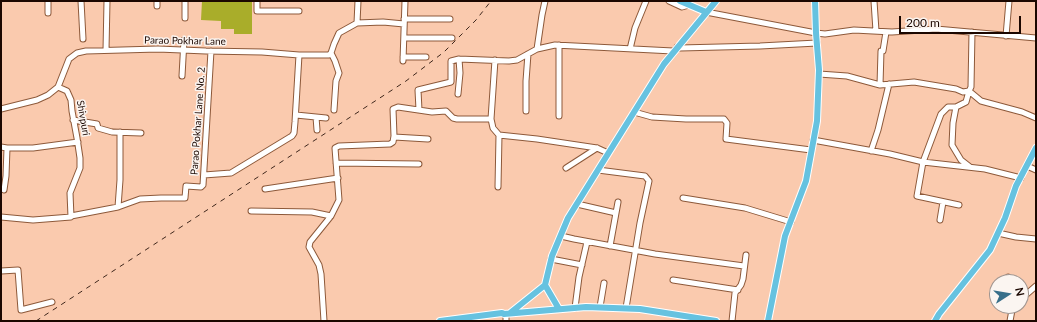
<!DOCTYPE html>
<html>
<head>
<meta charset="utf-8">
<style>
	body { margin:0 }
	#map { position:relative; width:1037px; height:322px; overflow:hidden; background:#facaae; font-family:Lato,sans-serif }
	canvas { display:block }
	.frame { position:absolute; inset:0; border:2px solid #1b0700; pointer-events:none }
	.north { position:absolute; left:989px; top:274px; width:40px; height:40px; box-sizing:border-box; background:#fbf5f1; border:1px solid #a19691; border-radius:50%; rotate:78deg; font-size:11px; font-weight:700; line-height:16px; text-align:center; color:#1b0700 }
	.north::after { content:''; display:block; margin:auto; width:14px; height:18px; background:#386f8a; clip-path:polygon(50% 0,100% 100%,50% 72%,0 100%) }
	.scale { position:absolute; left:899px; top:16px; width:122px; height:18px; box-sizing:border-box; border:2px solid #1b0700; border-top:0; padding-left:5px; font-size:12px; line-height:14px; white-space:nowrap; color:#1b0700; -webkit-text-stroke:3px #fbf5f1; paint-order:stroke }
</style>
</head>
<body>
<div id="map">
<canvas width="1037" height="322"></canvas>
<div class="frame"></div>
<div class="north">N</div>
<div class="scale">200 m</div>
</div>
<script>
const ctx = document.querySelector('canvas').getContext('2d');
ctx.lineJoin = 'round';
function fill(path, color) { ctx.fillStyle = color; ctx.fill(path, 'evenodd'); }
const toPath = rows => new Path2D(rows.map(r => 'M' + r).join(''));
function trace(path, color, width, dash) { ctx.strokeStyle = color; ctx.lineWidth = width; ctx.lineCap = dash ? 'butt' : 'round'; ctx.setLineDash(dash || []); ctx.stroke(path); }
function write(font, color, halo, rows, align = 'center') {
  ctx.font = font + ' Lato,sans-serif'; ctx.lineWidth = 3; ctx.setLineDash([]); ctx.textBaseline = 'middle'; ctx.strokeStyle = halo; ctx.fillStyle = color; for (const [text, x, y, turn = 0] of rows) {
    ctx.save(); ctx.translate(x, y); ctx.rotate((+turn || 0) * Math.PI / 180); ctx.textAlign = isNaN(turn) ? turn : align; if (halo) ctx.strokeText(text, 0, 0); ctx.fillText(text, 0, 0); ctx.restore();
  }
}
const green = toPath([
	[202,1,252,1,252,34,234,34,234,29,221,29,221,21,201,20]
]);
const minor = toPath([
	[48,1,48,13],
	[81,1,83,39],
	[185,1,185,18],
	[257,1,257,11,299,11],
	[669,1,682,7,689,5],
	[874,1,876,31],
	[157,6,157,1],
	[706,12,816,33,825,34,854,30,892,32,936,29,1036,38],
	[404,19,450,19],
	[357,23,383,22,404,24],
	[1006,36,1009,1],
	[404,38,452,38],
	[559,45,559,116],
	[677,47,680,48,760,46,817,43],
	[537,49,542,15,545,1],
	[630,49,635,28,646,1],
	[106,50,107,1],
	[331,53,335,61,339,73,336,81,334,110],
	[403,57,426,57],
	[495,60,491,119,493,128,499,135,537,139,597,148,608,153],
	[403,61,405,1],
	[819,74,847,76,880,85,914,82,956,89,963,92,969,91,971,87,972,32],
	[182,76,184,40],
	[880,85,881,51,883,51,886,32],
	[458,94,460,73,459,59],
	[956,107,948,107,941,114,923,162,917,196,959,205],
	[1,109,37,100,48,95,58,87,69,59,77,53,86,51,158,49,206,51,262,52,299,55,329,55,331,53,334,44,339,33,357,23,358,1],
	[419,110,418,90,451,82,451,61,459,59,509,61,517,60,537,49,555,45,673,51],
	[526,111,526,81,528,54],
	[634,112,652,117,686,119,724,119,727,123,726,139,811,150],
	[296,115,326,118],
	[316,117,317,130],
	[73,120,97,124,98,128,112,132,141,133],
	[394,137,428,139],
	[813,140,890,154,923,162,985,169,1021,178],
	[1,147,7,148,33,148,78,142],
	[871,151,878,130,889,84],
	[336,163,419,164],
	[1027,166,1036,170],
	[970,167,961,160,952,145,953,123,956,107,966,102,969,91,981,101,1022,112,1036,118],
	[566,168,597,148],
	[598,170,645,176,649,181,640,223,626,308],
	[204,175,231,173,292,136,294,133,295,122,299,55],
	[498,187,499,135],
	[265,189,338,178],
	[4,190,6,176,7,148],
	[683,198,745,208,791,222],
	[577,204,616,213],
	[118,207,120,180,120,132],
	[251,211,312,212,331,216],
	[71,216,118,207,140,199,161,198,185,198,186,186,201,187,203,185,211,51],
	[1,217,33,220,71,217,70,193,80,168,80,158,77,138,72,111,71,100,67,91,58,87],
	[940,220,943,202],
	[998,233,1016,237,1036,239],
	[561,236,574,239,655,254,744,266],
	[610,246,618,202],
	[551,259,582,265],
	[1,271,18,270,21,310,52,302],
	[1008,277,1010,282],
	[673,280,738,290],
	[1021,299,1036,286],
	[600,307,604,283],
	[575,308,579,277,587,242],
	[506,314,506,321],
	[324,321,321,274,319,265,309,247,310,242,331,216,339,200,335,148,339,146,390,144,393,142,394,136,393,109,398,107,432,112,446,111,453,118,457,119,491,119],
	[732,321,735,293,741,285,743,279,746,255],
	[1010,321,1012,310,1015,306]
]);
const major = toPath([
	[680,1,706,12],
	[559,309,545,285,552,256,568,218,664,64,716,1],
	[510,313,545,285],
	[440,321,502,313,504,314,586,307,640,309,716,321],
	[768,321,785,236,806,181,817,121,819,70,816,33,815,1],
	[935,321,939,314,990,250,1005,218,1016,186,1036,148]
]);
const rail = toPath([
	[36,321,406,81,444,52,476,20,491,1]
]);
const streetNames = [
	["Parao Pokhar Lane",185,41,1],
	["Shivpuri",83,118,80],
	["Parao Pokhar Lane No. 2",198,121,-86]
];
fill(green, '#a9ad2a');
trace(minor, '#8d593a', 7);
trace(major, '#fff', 8);
trace(minor, '#fff', 5);
trace(major, '#66c2e0', 6);
trace(rail, '#3f271c', 1, [5, 5]);
write('10px', '#1b0700', '#fbf5f1', streetNames);
</script>
</body>
</html>
